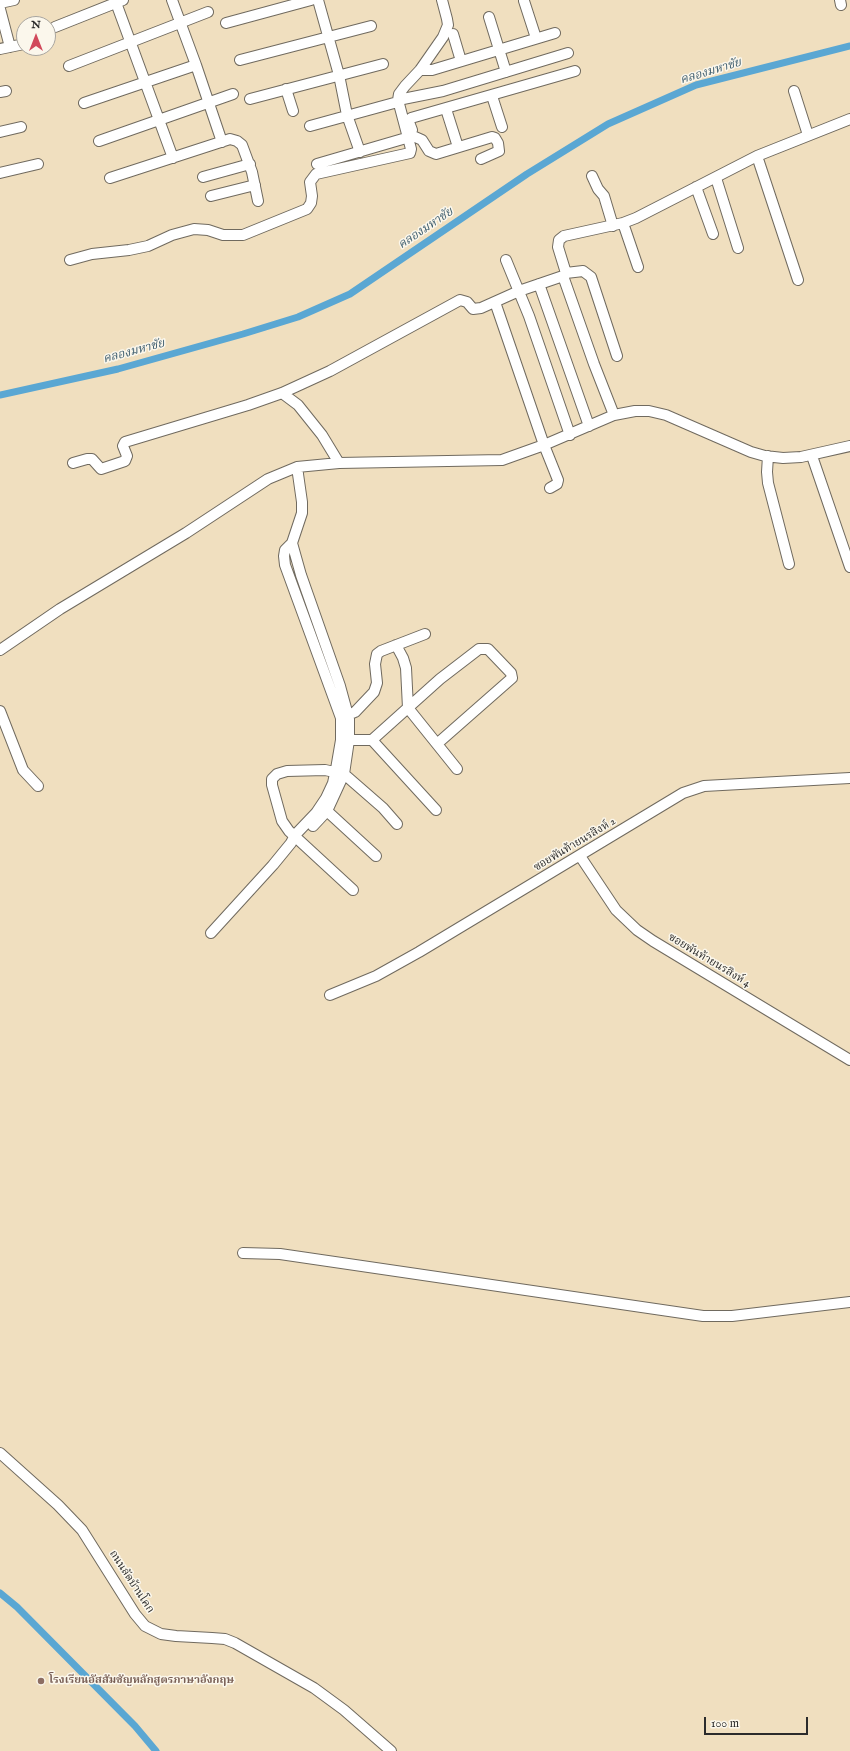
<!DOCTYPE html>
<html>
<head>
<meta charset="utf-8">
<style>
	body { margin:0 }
	#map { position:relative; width:850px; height:1751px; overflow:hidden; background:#f0dfbf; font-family:"IM FELL English",serif }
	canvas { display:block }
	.north { position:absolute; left:16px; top:16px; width:40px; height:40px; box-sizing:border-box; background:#fbf7ec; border:1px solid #a8a59f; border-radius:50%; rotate:0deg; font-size:11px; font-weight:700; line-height:16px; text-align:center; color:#2b2b2b }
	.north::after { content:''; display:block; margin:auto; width:14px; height:18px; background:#d1495b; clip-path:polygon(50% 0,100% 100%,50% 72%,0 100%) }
	.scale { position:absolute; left:704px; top:1717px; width:104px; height:18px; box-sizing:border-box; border:2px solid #2b2b2b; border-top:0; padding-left:5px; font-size:12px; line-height:14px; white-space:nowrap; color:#2b2b2b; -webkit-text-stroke:3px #fbf7ec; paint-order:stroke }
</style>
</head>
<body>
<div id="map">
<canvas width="850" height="1751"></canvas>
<div class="north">N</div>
<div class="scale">100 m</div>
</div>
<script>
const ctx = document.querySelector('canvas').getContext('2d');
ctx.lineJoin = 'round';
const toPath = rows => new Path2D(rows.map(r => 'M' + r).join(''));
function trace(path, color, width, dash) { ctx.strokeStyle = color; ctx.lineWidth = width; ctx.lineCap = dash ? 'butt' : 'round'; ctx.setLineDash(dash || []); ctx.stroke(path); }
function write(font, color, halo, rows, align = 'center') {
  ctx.font = font + ' "IM FELL English","Noto Serif Thai",serif'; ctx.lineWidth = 3; ctx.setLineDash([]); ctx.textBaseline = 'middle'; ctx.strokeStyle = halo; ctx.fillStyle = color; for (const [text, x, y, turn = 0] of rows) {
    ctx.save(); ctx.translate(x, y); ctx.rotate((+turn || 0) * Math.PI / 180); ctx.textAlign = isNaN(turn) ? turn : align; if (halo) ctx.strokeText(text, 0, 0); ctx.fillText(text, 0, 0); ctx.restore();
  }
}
const canal = toPath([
	[0,395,118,369,243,334,298,317,350,294,527,174,608,124,696,85,850,46],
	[0,1593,17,1607,135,1726,156,1751]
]);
const minor = toPath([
	[115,0,173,158],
	[172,0,196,65,222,142],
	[318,0,339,75,347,115,360,152],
	[840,0,841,5],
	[524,1,536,38],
	[0,3,14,0],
	[0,9,10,47],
	[489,17,506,72],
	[226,23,311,0],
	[55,27,123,0],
	[453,34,461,61],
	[48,39,49,38],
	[0,49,24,44],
	[240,60,371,26],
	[69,66,208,12],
	[420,70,432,70,555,33],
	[286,89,293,111],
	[794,91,808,135],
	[0,92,6,91],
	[492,96,502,127],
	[250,99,383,64],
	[398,100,443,91,568,53],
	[84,103,196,65],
	[446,109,458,147],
	[310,126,394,103],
	[412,130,409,122,411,118,575,71],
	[0,132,21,127],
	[99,141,233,94],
	[757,156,798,280],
	[317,164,413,136,422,140,429,151,436,154,492,137,495,138,498,143,499,151,481,159],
	[0,173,38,164],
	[592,176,598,189,604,196,613,226],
	[203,177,250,164],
	[110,178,230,139,237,141,242,145,252,172,258,201],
	[716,178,738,248],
	[696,187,713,234],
	[211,196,255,185],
	[623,223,638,267],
	[70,260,92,254,129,250,148,246,172,235,194,229,208,230,223,235,243,235,307,209,311,203,312,196,310,182,316,174,410,153,411,149,398,100,399,94,405,86,420,70,443,37,448,25,447,19,442,0],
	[506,260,529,316,570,435],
	[566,273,558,247,559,240,564,236,623,223,636,218,757,156,850,119],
	[563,276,594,364,614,415],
	[539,284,589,426],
	[495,302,544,445,558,480,557,484,550,488],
	[282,393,298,405,322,435,339,463],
	[768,456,767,472,768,483,789,564],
	[812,456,850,567],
	[73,463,87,459,92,459,101,469,125,461,127,456,123,446,125,442,248,405,282,393,330,371,460,300,467,302,473,309,481,308,519,291,563,276,566,273,583,271,591,277,617,356],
	[292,543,301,575,340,686,349,719,349,740,344,774,327,811,313,826],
	[396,645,403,658,406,668,408,708,457,769],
	[0,650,60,609,186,533,268,479,297,467,339,463,502,460,544,445,614,415,635,411,649,411,666,415,751,452,765,456,783,458,801,457,850,446],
	[0,711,23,770,38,786],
	[343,717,355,712,374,692,377,683,375,664,377,654,381,651,425,634],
	[349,740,372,740,436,810],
	[372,740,440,679,479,649,488,649,511,673,512,678,438,743],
	[327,811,376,856],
	[580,856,616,910,637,930,653,941,850,1060],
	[353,890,289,831,282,821,272,785,272,779,277,774,287,771,325,770,344,774,383,808,397,824],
	[211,933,273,865,291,843,295,835,316,813,326,798,333,783,336,769,341,740,341,718,285,565,284,556,285,550,292,543,302,513,302,502,297,467],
	[330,995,376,976,419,952,683,793,704,786,850,778],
	[243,1253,280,1254,703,1316,732,1316,850,1302],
	[0,1453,58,1505,82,1530,135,1614,145,1626,161,1634,176,1636,212,1638,225,1639,235,1643,314,1688,344,1710,391,1751]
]);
const markers = [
	[41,1681,4,"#8d6e63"]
];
const streetNames = [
	["ซอยพันท้ายนรสิงห์ 2",575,845,-31],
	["ซอยพันท้ายนรสิงห์ 4",709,961,31],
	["ถนนลัดบ้านโคก",131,1582,57]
];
const educationNames = [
	["โรงเรียนอัสสัมชัญหลักสูตรภาษาอังกฤษ",49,1681]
];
const waterNames = [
	["คลองมหาชัย",711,72,-17],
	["คลองมหาชัย",426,229,-34],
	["คลองมหาชัย",134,352,-15]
];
trace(canal, '#5aa7d3', 7);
trace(minor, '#706a5f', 12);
trace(minor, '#fff', 10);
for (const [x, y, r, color] of markers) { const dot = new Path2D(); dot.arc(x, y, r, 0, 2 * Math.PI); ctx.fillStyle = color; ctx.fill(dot); trace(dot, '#fbf7ec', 1.5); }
write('11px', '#2b2b2b', '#fbf7ec', streetNames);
write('bold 11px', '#785e54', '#fbf7ec', educationNames, 'left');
write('italic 12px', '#3e5d6e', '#fbf7ec', waterNames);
</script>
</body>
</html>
